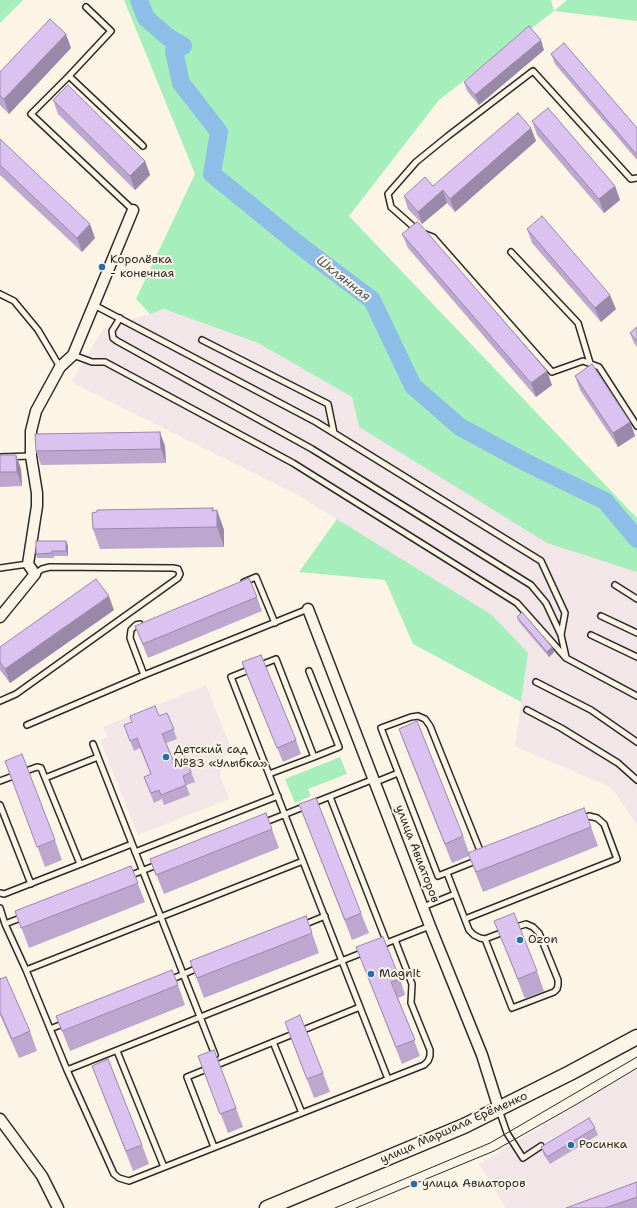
<!DOCTYPE html>
<html>
<head>
<meta charset="utf-8">
<style>
	body { margin:0 }
	canvas { display:block; background:#fcf5e5 }
</style>
</head>
<body>
<canvas width="637" height="1208"></canvas>
<script>
const ctx = document.querySelector('canvas').getContext('2d');
ctx.lineJoin = 'round';
function fill(path, color) { ctx.fillStyle = color; ctx.fill(path, 'evenodd'); }
const toPath = rows => new Path2D(rows.map(r => 'M' + r).join(''));
function trace(path, color, width, dash) { ctx.strokeStyle = color; ctx.lineWidth = width; ctx.lineCap = dash ? 'butt' : 'round'; ctx.setLineDash(dash || []); ctx.stroke(path); }
function write(font, color, halo, rows, align = 'center') {
  ctx.font = font + ' "Shantell Sans",sans-serif'; ctx.lineWidth = 4; ctx.setLineDash([]); ctx.textBaseline = 'middle'; ctx.strokeStyle = halo; ctx.fillStyle = color; for (const [text, x, y, turn = 0] of rows) {
    ctx.save(); ctx.translate(x, y); ctx.rotate((+turn || 0) * Math.PI / 180); ctx.textAlign = isNaN(turn) ? turn : align; if (halo) ctx.strokeText(text, 0, 0); ctx.fillText(text, 0, 0); ctx.restore();
  }
}
const built = toPath([
	[164,309,258,343,352,397,359,427,637,572,637,825,612,788,515,746,528,653,492,615,296,494,71,382,103,329],
	[206,685,230,746,227,751,222,763,220,776,229,799,138,835,100,740,107,737,103,727],
	[637,1069,637,1208,506,1208,479,1164]
]);
const green = toPath([
	[0,0,23,0,0,23],
	[124,0,551,0,554,11,567,0,637,0,637,21,554,11,439,100,349,216,637,518,637,572,547,543,359,427,352,397,258,343,164,309,150,314,136,299,195,174],
	[337,519,492,615,528,653,521,702,413,644,385,580,299,572],
	[340,757,347,774,308,789,311,796,295,803,285,779]
]);
const river = toPath([
	[139,0,146,18,168,37,183,46,174,51,181,83,219,132,212,174,303,248,372,300,413,386,460,427,527,463,605,501,637,539]
]);
const service = toPath([
	[69,76,111,31,86,7],
	[133,210,31,114,69,76,143,146],
	[416,229,391,207,388,194,416,162,448,136,533,71,631,179,637,178],
	[425,234,433,237,552,372,583,361,599,367,637,426],
	[511,252,578,323,590,363],
	[0,294,14,301,38,330,60,367],
	[94,305,316,422,541,561,565,613,561,635],
	[120,318,112,331,113,338,117,341,312,449,531,585,546,603,561,635,566,657],
	[202,340,328,404,334,433],
	[73,355,92,362,105,362,293,463,517,603,566,658,637,696],
	[0,457,31,456],
	[0,568,28,564],
	[244,582,256,577,275,623],
	[615,585,637,599],
	[601,616,637,633],
	[140,624,136,625,131,630,130,638,144,675],
	[591,635,637,657],
	[258,666,276,659,314,757,269,774],
	[251,669,231,677,388,1079],
	[309,671,339,747,314,757],
	[536,682,591,710,637,742],
	[0,701,16,694,178,578,180,574,178,569,173,568,50,567,42,569,35,574],
	[527,710,561,728,618,763,637,780],
	[418,716,425,719,430,726,483,858,438,876,381,728,411,717,418,716],
	[27,725,144,675,308,609],
	[93,744,98,757],
	[23,772,37,767,41,768,80,864],
	[45,778,98,757,215,1055],
	[0,781,16,775],
	[376,782,398,773],
	[330,797,387,943],
	[0,805,31,884],
	[263,823,374,779],
	[135,852,278,796],
	[447,873,469,930,474,935,480,938,485,939,512,1008,554,992,557,989,558,985,558,980,539,933,533,927,526,924,513,928],
	[129,876,159,864],
	[0,893,4,894,132,844],
	[423,907,455,894],
	[0,908,5,924,26,970,303,861],
	[465,919,617,859,604,824,597,818,589,816,582,819],
	[5,924,23,917],
	[303,925,325,916],
	[485,939,506,931],
	[379,946,430,926],
	[26,970,67,1070,114,1174,119,1178,129,1181,424,1065,428,1061,430,1056,430,1050,411,1003,412,984,395,940],
	[170,980,200,967],
	[50,1029,65,1023],
	[273,1042,302,1113],
	[117,1051,164,1167],
	[67,1070,364,952],
	[499,1110,507,1133,523,1158,541,1146],
	[214,1147,187,1077,360,1007]
]);
const minor = toPath([
	[308,609,430,926,482,1055,499,1109],
	[0,617,35,574,28,564,37,506,37,493,31,456,31,431,36,411,60,367,73,355,133,210],
	[0,1119,42,1176,58,1208]
]);
const secondary = toPath([
	[267,1208,464,1126,570,1073,637,1037]
]);
const tram = toPath([
	[335,1208,490,1143,637,1057],
	[356,1208,494,1151,577,1104,637,1068]
]);
const wall = toPath([
	[71,48,9,114,0,105,0,72],
	[544,50,479,105,467,91,464,82],
	[551,54,637,128,637,160,555,64],
	[53,100,145,161,150,175,135,190,58,114],
	[532,121,615,186,620,200,604,213,537,135],
	[531,128,536,141,455,212,447,203,422,224,408,209,404,196,433,186],
	[0,139,95,238,82,252,0,175],
	[527,229,616,309,601,322,532,243],
	[402,234,552,385,536,397,408,248],
	[637,327,637,347,634,343,630,333],
	[575,376,630,422,635,436,618,447,580,390],
	[165,446,166,463,41,465,36,451],
	[0,455,16,455,21,469,22,486,0,487],
	[213,508,213,511,217,510,224,530,224,547,100,549,93,529],
	[66,541,68,546,68,556,54,556,54,558,37,558,36,554],
	[257,597,262,611,148,658,135,626],
	[114,610,10,683,0,670,0,647],
	[517,617,552,647,554,652,549,657,519,622],
	[242,662,296,740,301,754,283,762,247,676],
	[167,713,177,739,166,743,173,760,185,756,195,782,186,785,190,795,164,805,162,799,154,803,144,777,151,775,140,748,134,751,124,725,159,716],
	[399,729,463,836,469,853,591,827,598,846,483,892,469,856,452,863,406,748],
	[12,780,55,840,62,860,45,867],
	[299,804,361,913,369,933,352,940],
	[272,829,279,848,164,894,150,859],
	[131,866,145,902,29,948,15,911],
	[494,921,537,971,544,991,525,999,502,940],
	[312,933,319,953,204,998,190,961],
	[356,947,400,979,405,995,398,998,420,1056,402,1064],
	[0,978,30,1031,37,1051,19,1058,0,1015],
	[178,985,185,1005,70,1051,56,1016],
	[285,1022,323,1073,330,1092,314,1098],
	[198,1056,236,1108,243,1127,228,1133],
	[92,1066,142,1145,149,1164,133,1171],
	[595,1128,598,1135,550,1164,544,1155,541,1147],
	[637,1182,637,1208,566,1208]
]);
const shadedWall = toPath([
	[66,34,71,48,9,114,4,99],
	[541,40,544,50,479,105,475,95],
	[531,128,536,141,455,212,450,199],
	[145,161,150,175,135,190,130,176],
	[615,186,620,200,604,213,599,199],
	[443,190,447,203,422,224,418,212],
	[90,224,95,238,82,252,77,238],
	[610,295,616,309,601,322,595,308],
	[547,371,552,385,536,397,531,383],
	[630,422,635,436,618,447,613,433],
	[160,432,165,446,166,463,161,449],
	[16,455,21,469,22,486,17,472],
	[213,508,217,521,217,510,224,530,224,547,217,527,212,511],
	[66,541,68,546,68,556,66,551],
	[109,596,114,610,10,683,5,669],
	[552,647,554,652,549,657,547,652]
]);
const building = toPath([
	[50,19,66,34,4,99,0,96,0,72,50,19],
	[529,26,541,40,475,95,464,82,529,26],
	[564,43,637,128,637,155,551,54,564,43],
	[68,85,145,161,130,176,53,100,68,85],
	[548,108,615,186,599,199,532,121,548,108],
	[518,113,531,128,450,199,443,190,418,212,404,196,425,177,433,186,518,113],
	[0,139,90,224,77,238,0,165,0,139],
	[542,216,610,295,595,308,527,229,542,216],
	[417,222,419,223,547,371,531,383,402,234,417,222],
	[637,327,637,341,630,333,637,327],
	[592,364,630,422,613,433,575,376,592,364],
	[160,432,161,449,36,451,35,434,160,432],
	[0,455,16,455,17,472,0,472,0,455],
	[213,508,212,511,217,510,217,527,93,529,92,513,97,512,97,510,213,508],
	[36,541,66,541,66,551,52,551,52,553,36,554,36,541],
	[249,578,257,597,143,644,135,626,249,578],
	[96,579,109,596,5,669,0,662,0,647,96,579],
	[522,612,552,647,547,652,517,617,522,612],
	[261,655,296,740,277,748,242,662,261,655],
	[155,706,159,716,167,713,174,729,162,734,173,760,185,756,191,772,183,776,186,785,161,795,159,790,151,793,144,777,151,774,137,738,130,741,124,725,132,722,130,716,155,706],
	[417,721,463,836,445,844,399,729,417,721],
	[22,754,55,840,37,847,5,761,22,754],
	[316,798,361,913,345,920,299,804,316,798],
	[584,808,591,827,476,872,468,853,584,808],
	[266,813,272,829,156,875,150,859,266,813],
	[131,866,138,883,21,928,15,911,131,866],
	[514,913,537,971,518,979,494,921,514,913],
	[306,916,312,933,197,978,190,961,306,916],
	[383,937,400,979,391,982,415,1040,396,1047,356,947,383,937],
	[172,970,178,985,62,1031,56,1016,172,970],
	[6,977,30,1031,12,1039,0,1012,0,978,0,979,6,977],
	[300,1015,323,1073,307,1079,285,1022,300,1015],
	[214,1050,236,1108,220,1114,198,1056,214,1050],
	[108,1059,142,1145,126,1151,92,1066,108,1059],
	[589,1118,595,1128,547,1157,541,1147,589,1118],
	[637,1182,637,1197,605,1208,566,1208,637,1182]
]);
const markers = [
	[102,267,4,"#1f6fb2"],
	[166,757,4,"#1f6fb2"],
	[520,940,4,"#1f6fb2"],
	[371,974,4,"#1f6fb2"],
	[571,1145,4,"#1f6fb2"],
	[414,1184,4,"#1f6fb2"]
];
const poiNames = [
	["Королёвка",110,260],
	["- конечная",110,274],
	["Детский сад",174,750],
	["№83 «Улыбка»",174,764],
	["Ozon",528,940],
	["Magnit",379,974],
	["Росинка",579,1145],
	["улица Авиаторов",422,1184]
];
const streetNames = [
	["улица Авиаторов",417,854,69],
	["улица Маршала Ерёменко",454,1128,-24]
];
const waterNames = [
	["Шклянная",343,279,38]
];
fill(built, '#f2e6e9');
fill(green, '#a6efbd');
trace(river, '#8dbee8', 18);
trace(service, '#2b2b2b', 8);
trace(minor, '#2b2b2b', 13);
trace(secondary, '#2b2b2b', 17);
trace(service, '#fcf5e5', 5);
trace(minor, '#fcf5e5', 10);
trace(secondary, '#fcf5e5', 14);
trace(tram, '#2b2b2b', 1);
fill(wall, '#bda7cf');
fill(shadedWall, '#9a88a9');
fill(building, '#dcc2f1');
trace(building, '#9a88a9', 1);
for (const [x, y, r, color] of markers) { const dot = new Path2D(); dot.arc(x, y, r, 0, 2 * Math.PI); ctx.fillStyle = color; ctx.fill(dot); trace(dot, '#fcf5e5', 1.5); }
write('12px', '#2b2b2b', '#fcf5e5', poiNames, 'left');
write('12px', '#2b2b2b', '#fcf5e5', streetNames);
write('italic 13px', '#485764', '#fcf5e5', waterNames);
</script>
</body>
</html>
